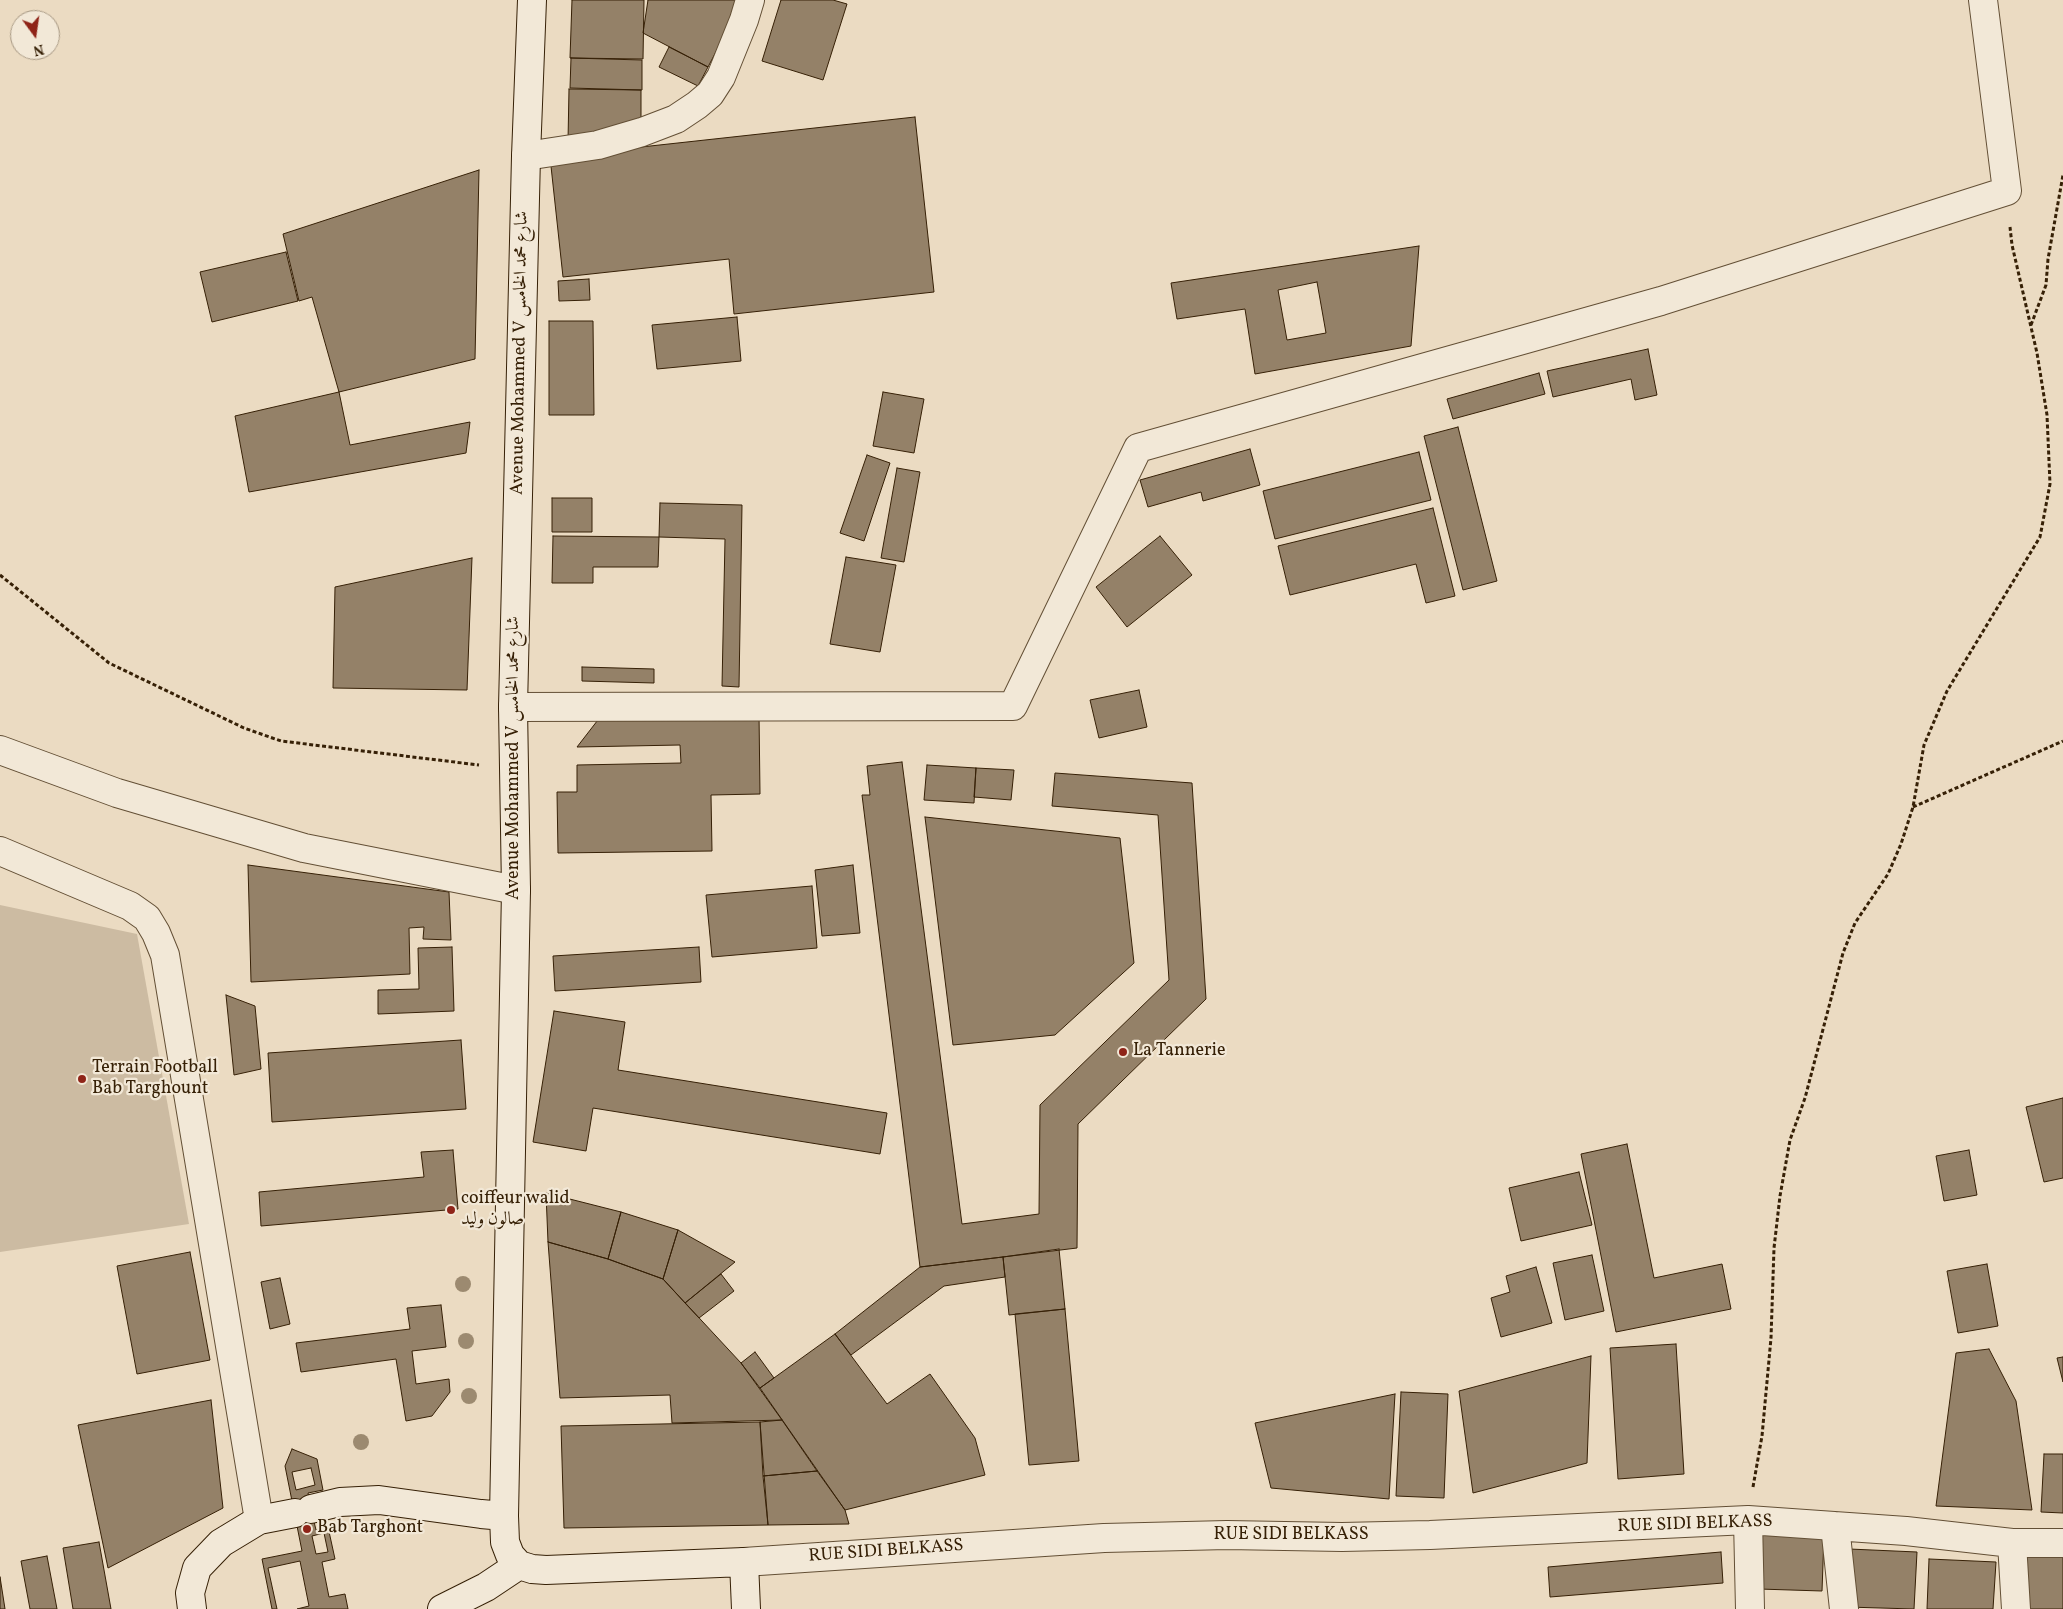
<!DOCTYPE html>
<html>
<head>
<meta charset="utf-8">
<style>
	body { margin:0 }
	#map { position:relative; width:2063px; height:1609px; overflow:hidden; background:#ebdbc2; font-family:Vollkorn,serif }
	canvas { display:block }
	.north { position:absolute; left:10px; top:10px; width:50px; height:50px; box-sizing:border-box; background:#f2e8d7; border:1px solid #a79883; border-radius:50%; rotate:166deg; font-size:14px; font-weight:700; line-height:20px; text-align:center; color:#362006 }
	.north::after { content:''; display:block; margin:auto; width:18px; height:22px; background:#8f2418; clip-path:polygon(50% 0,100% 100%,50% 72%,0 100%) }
</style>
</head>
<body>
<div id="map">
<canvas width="2063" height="1609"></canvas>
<div class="north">N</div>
</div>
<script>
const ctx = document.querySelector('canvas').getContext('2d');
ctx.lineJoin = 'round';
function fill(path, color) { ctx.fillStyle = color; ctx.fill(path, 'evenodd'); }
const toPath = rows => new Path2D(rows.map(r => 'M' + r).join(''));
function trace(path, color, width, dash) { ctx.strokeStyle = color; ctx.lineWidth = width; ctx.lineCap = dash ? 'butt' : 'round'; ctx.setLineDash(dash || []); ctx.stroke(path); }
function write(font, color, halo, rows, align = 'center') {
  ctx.font = font + ' Vollkorn,Amiri,serif'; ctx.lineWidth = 4.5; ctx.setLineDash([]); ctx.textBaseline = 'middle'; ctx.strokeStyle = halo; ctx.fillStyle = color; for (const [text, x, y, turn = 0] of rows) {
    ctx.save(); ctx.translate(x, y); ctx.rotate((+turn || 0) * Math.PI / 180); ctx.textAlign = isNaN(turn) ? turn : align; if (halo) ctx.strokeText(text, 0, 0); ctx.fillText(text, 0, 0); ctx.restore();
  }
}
const green = toPath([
	[0,905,137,934,189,1224,0,1252]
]);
const building = toPath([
	[572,0,644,0,643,59,570,58,572,0],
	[648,0,743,0,708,67,643,33,648,0],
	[781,0,833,0,847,4,823,80,762,61,781,0],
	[669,47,708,67,698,86,659,67,669,47],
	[571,58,642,60,642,90,570,88,571,58],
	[569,89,641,90,641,121,568,141,569,89],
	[915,117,934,292,734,314,729,259,563,277,550,157,915,117],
	[479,170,475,359,339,392,312,297,299,301,283,234,479,170],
	[1419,246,1411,346,1255,374,1245,309,1177,319,1171,283,1419,246],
	[1317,282,1326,333,1287,340,1278,290,1317,282],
	[286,252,298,301,212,322,200,272,286,252],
	[589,279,590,300,559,301,558,281,589,279],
	[737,317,741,361,657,369,652,325,737,317],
	[549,321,593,321,594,415,549,415,549,321],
	[1648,349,1657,395,1635,400,1631,379,1553,397,1547,371,1648,349],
	[1539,373,1545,394,1453,419,1447,399,1539,373],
	[339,392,350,445,470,422,466,453,249,492,235,416,339,392],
	[883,392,924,399,914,453,873,446,883,392],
	[1458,427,1497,581,1463,590,1424,436,1458,427],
	[1250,449,1260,485,1203,501,1201,492,1148,507,1140,480,1250,449],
	[1419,452,1431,500,1275,539,1263,491,1419,452],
	[867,455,890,463,864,541,840,533,867,455],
	[897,468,920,472,904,562,881,558,897,468],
	[552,498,592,498,592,532,552,532,552,498],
	[660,503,742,505,739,687,722,686,725,539,659,537,660,503],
	[1433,508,1455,596,1426,603,1416,564,1290,595,1278,546,1433,508],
	[553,536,659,537,658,567,593,567,593,583,552,583,553,536],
	[1160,536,1192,575,1127,627,1096,587,1160,536],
	[846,557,896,565,880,652,830,644,846,557],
	[472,558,467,690,333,688,335,587,472,558],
	[582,667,654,669,654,683,582,681,582,667],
	[1139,690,1147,727,1099,738,1090,700,1139,690],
	[759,713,760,794,711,795,712,851,558,853,557,792,577,792,577,765,681,763,680,745,577,747,601,716,759,713],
	[902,762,962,1224,1039,1214,1040,1105,1169,980,1158,815,1052,806,1055,773,1192,783,1206,999,1078,1124,1077,1248,920,1267,862,795,870,795,867,766,902,762],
	[927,765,976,768,974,803,924,800,927,765],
	[976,768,1014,770,1011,800,974,797,976,768],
	[925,817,1120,838,1134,963,1055,1035,953,1045,925,817],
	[248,865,449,892,451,940,423,939,424,927,409,928,410,974,251,982,248,865],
	[853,865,860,933,822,936,815,870,853,865],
	[812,886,817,948,712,957,706,895,812,886],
	[452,947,454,1011,378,1014,378,990,419,989,418,948,452,947],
	[699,947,701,982,555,991,553,956,699,947],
	[226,995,255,1006,261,1069,234,1075,226,995],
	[554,1011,625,1022,618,1070,887,1113,880,1154,593,1108,586,1151,533,1142,554,1011],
	[461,1040,466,1109,272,1122,268,1053,461,1040],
	[2063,1098,2063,1178,2044,1182,2026,1107,2063,1098],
	[1627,1144,1654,1278,1722,1264,1731,1309,1616,1332,1581,1154,1627,1144],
	[453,1150,458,1209,261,1226,259,1192,424,1177,421,1152,453,1150],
	[1969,1150,1977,1195,1944,1201,1936,1156,1969,1150],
	[1579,1172,1592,1225,1521,1241,1509,1188,1579,1172],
	[546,1193,621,1212,608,1259,548,1242,546,1193],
	[621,1212,678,1230,663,1279,608,1259,621,1212],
	[678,1230,735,1262,685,1303,663,1279,678,1230],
	[548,1242,608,1259,663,1279,741,1363,782,1420,672,1423,670,1395,560,1398,548,1242],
	[1059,1249,1065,1309,1009,1315,1003,1257,1059,1249],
	[190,1252,210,1360,137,1374,117,1266,190,1252],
	[1592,1255,1604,1311,1565,1320,1553,1263,1592,1255],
	[1003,1257,1005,1277,944,1286,851,1355,835,1334,920,1267,1003,1257],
	[1987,1264,1998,1326,1958,1333,1947,1271,1987,1264],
	[1536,1267,1552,1323,1501,1337,1491,1298,1510,1292,1506,1276,1536,1267],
	[721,1274,734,1291,699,1318,685,1303,721,1274],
	[280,1278,290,1324,270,1329,261,1282,280,1278],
	[441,1305,446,1347,412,1351,416,1384,449,1379,450,1392,432,1416,406,1421,396,1359,301,1372,296,1343,410,1329,407,1308,441,1305],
	[1065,1309,1079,1461,1029,1465,1015,1314,1065,1309],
	[835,1334,887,1404,930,1374,975,1438,985,1475,845,1510,760,1388,835,1334],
	[1676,1344,1684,1474,1618,1479,1610,1348,1676,1344],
	[1989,1349,2016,1401,2032,1510,1936,1506,1956,1353,1989,1349],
	[755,1352,774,1378,760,1388,741,1363,755,1352],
	[1591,1356,1587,1463,1473,1493,1459,1391,1591,1356],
	[2063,1357,2063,1382,2057,1358,2063,1357],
	[1401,1392,1448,1394,1444,1498,1396,1496,1401,1392],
	[1395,1394,1389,1499,1271,1488,1255,1423,1395,1394],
	[211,1400,223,1508,108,1568,78,1425,211,1400],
	[782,1420,817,1471,763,1476,760,1422,782,1420],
	[760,1422,768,1525,564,1528,561,1426,760,1422],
	[292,1449,317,1459,323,1490,308,1493,311,1509,316,1530,328,1527,335,1559,322,1562,329,1597,345,1594,348,1609,297,1609,309,1606,300,1561,268,1568,277,1609,272,1609,262,1559,302,1551,285,1466,292,1449],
	[311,1468,315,1485,296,1490,292,1472,311,1468],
	[324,1533,328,1552,316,1554,312,1536,324,1533],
	[2044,1454,2063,1454,2063,1513,2041,1512,2044,1454],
	[817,1471,845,1510,849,1524,768,1525,763,1476,817,1471],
	[1761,1534,1824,1536,1822,1591,1759,1589,1761,1534],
	[99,1542,111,1609,73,1609,63,1548,99,1542],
	[1849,1549,1917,1552,1914,1609,1847,1607,1849,1549],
	[1721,1552,1723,1583,1550,1597,1548,1567,1721,1552],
	[47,1556,57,1609,30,1609,21,1561,47,1556],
	[2026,1556,2063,1556,2063,1609,2026,1609,2026,1556],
	[1929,1559,1996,1562,1993,1609,1927,1609,1929,1559],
	[0,1577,5,1609,0,1609,0,1577]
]);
const path = toPath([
	[2031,325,2046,285,2048,259,2063,175],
	[0,575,109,663,244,728,281,741,479,765],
	[1913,807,2063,741],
	[1753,1487,1762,1436,1771,1338,1774,1248,1780,1196,1790,1140,1805,1098,1843,953,1855,923,1888,874,1901,844,1913,807,1924,745,1947,691,2040,537,2050,484,2047,415,2037,353,2012,245,2010,227]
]);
const street = toPath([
	[526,156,598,145,642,132,676,119,697,105,710,94,721,77,744,20,750,0],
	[513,707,1013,706,1138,448,1661,301,2007,191,1983,0],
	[0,750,117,793,304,848,516,890],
	[0,851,130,906,147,918,156,933,165,955,259,1520],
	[1748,1520,1750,1609],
	[1835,1526,1844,1609],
	[2012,1543,2016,1609],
	[744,1562,1104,1538,1227,1535,1342,1537,1430,1535,1748,1520,1906,1531,2012,1543,2063,1543]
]);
const secondary = toPath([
	[311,1509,340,1502,379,1500,481,1514,504,1516],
	[519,1565,510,1555,505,1542,504,1516,516,890,513,707,526,156,532,0],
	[519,1565,532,1569,546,1570,744,1562,746,1609],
	[192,1609,190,1593,197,1568,221,1543,259,1520,295,1513],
	[442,1609,486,1587,519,1565]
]);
const trees = [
	[463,1284],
	[466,1341],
	[469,1396],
	[361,1442]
];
const markers = [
	[1123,1052,5,"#8f2418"],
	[82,1079,5,"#8f2418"],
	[451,1210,5,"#8f2418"],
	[307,1529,5,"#8f2418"]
];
const streetNames = [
	["Avenue Mohammed V شارع محمد الخامس",521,353,-89],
	["Avenue Mohammed V شارع محمد الخامس",515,758,-90],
	["RUE SIDI BELKASS",1695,1525,-2],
	["RUE SIDI BELKASS",1291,1536],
	["RUE SIDI BELKASS",886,1552,-4]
];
const poiNames = [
	["La Tannerie",1133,1052],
	["Terrain Football",92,1069],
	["Bab Targhount",92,1090],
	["coiffeur walid",461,1200],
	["صالون وليد",461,1221],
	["Bab Targhont",317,1529]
];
fill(green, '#ccbba2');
fill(building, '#948168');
trace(building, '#362006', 1);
trace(street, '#634f35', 30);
trace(secondary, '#362006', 30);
trace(path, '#362006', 3, [4, 2.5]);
trace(street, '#f2e8d7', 28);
trace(secondary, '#f2e8d7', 28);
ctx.fillStyle = '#9c8a70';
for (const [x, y] of trees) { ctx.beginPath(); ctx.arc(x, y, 8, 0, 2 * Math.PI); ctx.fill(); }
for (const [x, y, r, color] of markers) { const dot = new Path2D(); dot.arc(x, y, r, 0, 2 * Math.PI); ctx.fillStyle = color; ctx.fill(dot); trace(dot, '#f2e8d7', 2); }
write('18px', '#362006', '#f2e8d7', streetNames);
write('18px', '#362006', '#f2e8d7', poiNames, 'left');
</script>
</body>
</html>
